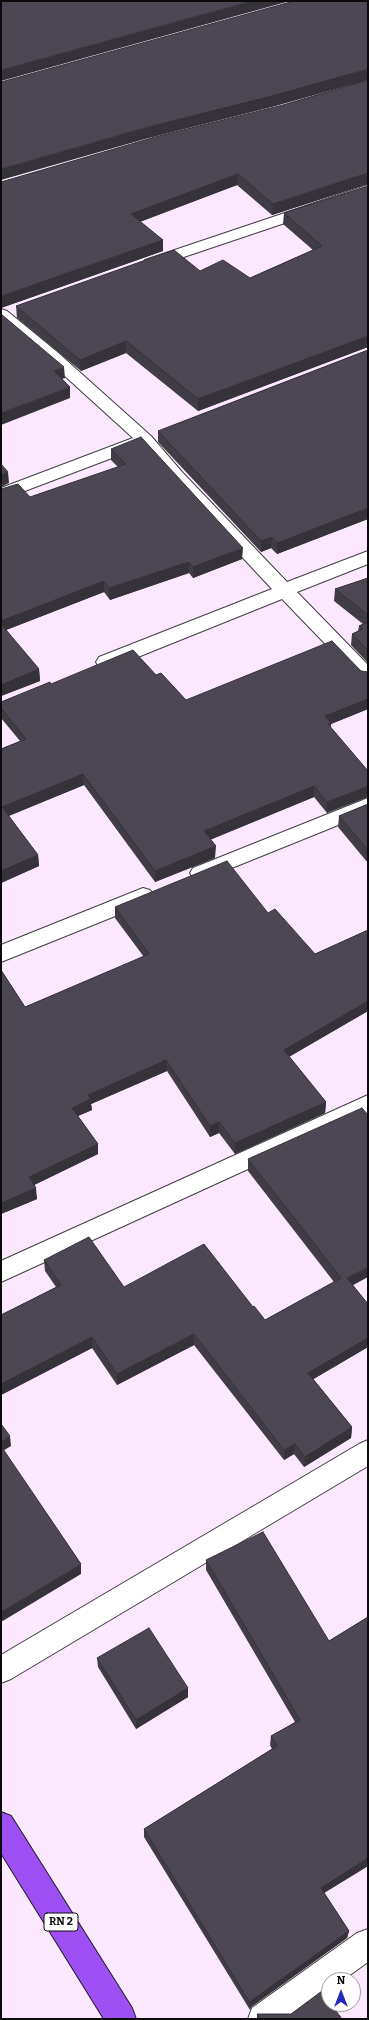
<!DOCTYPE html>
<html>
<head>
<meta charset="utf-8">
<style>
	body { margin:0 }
	#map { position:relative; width:369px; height:2020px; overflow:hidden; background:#fbe8ff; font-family:Bitter,serif }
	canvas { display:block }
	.frame { position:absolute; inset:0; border:2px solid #0b0b0b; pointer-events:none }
	.north { position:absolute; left:321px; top:1972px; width:40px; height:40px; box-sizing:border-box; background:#fff; border:1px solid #9d9d9d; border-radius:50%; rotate:0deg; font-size:11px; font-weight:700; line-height:16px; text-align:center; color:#0b0b0b }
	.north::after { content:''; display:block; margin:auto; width:14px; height:18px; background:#2328ba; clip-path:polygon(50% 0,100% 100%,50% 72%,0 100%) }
</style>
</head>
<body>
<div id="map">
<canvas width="369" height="2020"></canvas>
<div class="frame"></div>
<div class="north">N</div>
</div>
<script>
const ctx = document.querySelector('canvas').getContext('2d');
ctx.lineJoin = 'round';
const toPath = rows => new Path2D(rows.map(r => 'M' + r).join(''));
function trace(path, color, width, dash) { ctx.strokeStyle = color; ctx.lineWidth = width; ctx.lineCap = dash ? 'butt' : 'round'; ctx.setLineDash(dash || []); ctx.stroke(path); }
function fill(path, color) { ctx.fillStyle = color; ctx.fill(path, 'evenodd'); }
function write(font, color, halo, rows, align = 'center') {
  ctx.font = font + ' Bitter,serif'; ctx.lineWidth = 4; ctx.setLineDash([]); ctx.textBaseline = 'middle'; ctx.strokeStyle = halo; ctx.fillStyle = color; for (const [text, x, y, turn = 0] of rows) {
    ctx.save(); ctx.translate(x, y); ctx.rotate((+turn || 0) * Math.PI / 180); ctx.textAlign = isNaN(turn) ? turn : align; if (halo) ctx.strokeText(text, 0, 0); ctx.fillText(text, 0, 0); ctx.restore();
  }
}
const street = toPath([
	[368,185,368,195,157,266,151,268,145,266,143,263,145,260,368,185],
	[1,309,7,311,56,351,151,436,182,472,287,582,368,551,368,564,297,592,368,665,368,683,361,681,282,599,113,667,106,668,99,667,96,662,99,657,272,589,170,480,141,447,1,500,1,488,133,438,44,357,1,322,1,309],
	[368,798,368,813,207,878,200,881,193,878,190,873,193,868,368,798],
	[143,888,150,890,154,896,150,902,1,962,1,945,143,888],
	[368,1095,368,1114,1,1282,1,1261,368,1095],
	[368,1440,368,1466,11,1679,1,1683,1,1655,359,1444,368,1440],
	[368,1929,368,1962,343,1980,329,1980,329,1990,289,2019,248,2019,252,2008,357,1933,368,1929]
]);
const highway = toPath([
	[1,1812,11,1816,132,2008,136,2019,104,2019,1,1853,1,1812]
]);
const wall = toPath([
	[368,80,368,184,272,215,237,185,140,222,163,240,163,251,1,308,283,105],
	[368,186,368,347,198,411,126,353,81,371,17,318,16,306,200,271,250,278,313,250,283,224,284,213],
	[368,350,368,519,277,554,271,548,261,552,158,442,158,431],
	[111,449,242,559,193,578,189,573,110,600,104,592,6,630,39,669,40,681,1,696,1,489,30,497,118,467,111,460],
	[368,578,368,663,351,645,352,634,358,631,359,626,363,624,334,601,335,589],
	[361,671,368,672,368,709,331,724,330,727,368,771,327,813,314,797,210,840,215,858,155,882,84,785,9,816,38,855,39,866,1,883,1,749,20,741,1,718,1,702,51,684,156,675,186,700],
	[368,804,368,863,338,827,339,816],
	[115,907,268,913,315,954,368,930,368,1011,289,1057,326,1102,325,1113,235,1154,219,1133,210,1137,167,1071,91,1104,92,1110,78,1116,98,1144,98,1154,34,1185,37,1199,1,1214,1,970,25,1007,144,957,115,918],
	[248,1159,368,1304,368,1347,313,1379,352,1427,351,1438,304,1467,294,1454,284,1460,194,1345,117,1385,92,1348,1,1395,1,1315,56,1287,45,1271,44,1260,124,1287,253,1307,265,1320,334,1282,248,1171],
	[206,1560,329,1641,368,1617,368,1866,324,1893,349,1931,347,1938,251,2007,250,2010,144,1837,144,1829,272,1749,270,1745,271,1736,295,1722,206,1570],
	[97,1658,188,1688,188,1697,136,1729,98,1667],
	[257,2014,342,2019,257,2019]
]);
const shadedWall = toPath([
	[252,1,290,1,1,81,1,70],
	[368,69,368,80,272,107,145,139,1,180,1,169,144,128],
	[368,173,368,184,272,215,273,204],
	[238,174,237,185,131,225,131,214],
	[163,240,163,251,1,308,1,296],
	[368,336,368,347,198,411,198,399],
	[126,341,126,353,81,371,80,360],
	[64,367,65,378,54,382,54,371],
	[70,387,70,398,1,425,1,413],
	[8,472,9,483,1,487,1,475],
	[368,508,368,519,277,554,277,543],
	[272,537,271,548,261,552,261,541],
	[243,548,242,559,193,578,193,567],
	[189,562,189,573,110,600,109,588],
	[104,581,104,592,1,632,1,621],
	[39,669,40,681,1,696,1,685],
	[368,699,368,709,331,724,330,734,325,716],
	[83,774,84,785,3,818,2,807],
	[314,786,314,797,204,842,204,831],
	[368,786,368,797,327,813,327,802],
	[216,846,215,858,155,882,155,871],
	[38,855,39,866,1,883,1,871],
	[368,1001,368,1011,283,1060,284,1050],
	[166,1060,167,1071,91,1104,92,1110,73,1118,72,1108,88,1095],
	[326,1102,325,1113,235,1154,235,1143],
	[219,1122,219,1133,210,1137,210,1126],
	[98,1144,98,1154,30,1187,29,1177],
	[36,1188,37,1199,1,1214,1,1203],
	[368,1267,368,1277,346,1289,347,1278],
	[194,1334,194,1345,117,1385,117,1374],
	[92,1337,92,1348,1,1395,1,1384],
	[368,1338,368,1347,307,1383,308,1373],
	[352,1427,351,1438,304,1467,305,1457],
	[10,1436,11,1446,1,1452,1,1442],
	[295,1444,294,1454,284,1460,284,1450],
	[81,1564,81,1574,1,1622,1,1612],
	[188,1688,188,1697,136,1729,136,1720],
	[368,1858,368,1866,319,1896,321,1888],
	[349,1931,347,1938,251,2007,250,2010,250,2003,252,2000]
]);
const building = toPath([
	[1,1,252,1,1,70,1,1],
	[294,1,368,1,368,69,272,96,144,128,1,169,1,82,294,1],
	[368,80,368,173,273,204,238,174,131,214,163,240,1,296,1,182,155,137,283,105,368,80],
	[368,186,368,336,198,399,126,341,80,360,16,306,174,250,200,271,223,260,250,278,322,246,284,213,368,186],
	[1,314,64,367,54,371,70,387,1,413,1,314],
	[368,350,368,508,277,543,272,537,261,541,158,431,368,350],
	[141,437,243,548,193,567,189,562,109,588,104,581,1,621,1,489,18,484,30,497,126,464,111,449,141,437],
	[1,464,8,472,1,475,1,464],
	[368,578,368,615,335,589,368,578],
	[368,622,368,650,352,634,363,629,359,626,368,622],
	[1,624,39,669,1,685,1,624],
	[332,641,361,671,368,672,368,699,325,716,331,723,328,724,368,771,368,786,327,802,314,786,204,831,216,846,155,871,83,774,2,807,38,855,1,871,1,749,26,739,1,708,1,702,50,682,51,684,133,650,156,675,161,673,186,700,332,641],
	[368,804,368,850,339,816,368,804],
	[227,861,268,913,275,909,315,954,368,930,368,1001,284,1050,326,1102,235,1143,219,1122,210,1126,166,1060,88,1095,91,1099,72,1108,98,1144,29,1177,36,1188,1,1203,1,970,25,1007,149,954,115,907,227,861],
	[362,1108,368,1115,368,1267,347,1278,368,1304,368,1338,308,1373,352,1427,305,1457,295,1444,284,1450,194,1334,117,1374,92,1337,1,1384,1,1315,61,1285,44,1260,89,1237,124,1287,204,1244,253,1307,254,1306,265,1320,341,1278,248,1159,362,1108],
	[1,1424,10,1436,1,1442,1,1424],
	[1,1446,81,1564,1,1612,1,1446],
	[263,1532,329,1641,368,1617,368,1858,321,1888,349,1931,252,2000,250,2003,144,1829,277,1746,271,1736,300,1720,206,1560,263,1532],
	[149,1628,188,1688,136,1720,97,1658,149,1628],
	[322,1991,329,2001,329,2004,331,2004,342,2019,260,2019,257,2014,291,2014,322,1991]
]);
const shields = [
	[61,1922,34]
];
const shieldNames = [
	["RN 2",61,1922]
];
trace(street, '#3e3e3e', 2);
trace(highway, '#1c1c1c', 2);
fill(street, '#fff');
fill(highway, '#9e50f5');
fill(wall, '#413d47');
fill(shadedWall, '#35323a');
fill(building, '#4c4753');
trace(building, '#35323a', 1);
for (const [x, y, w] of shields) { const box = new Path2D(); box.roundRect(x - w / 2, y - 9, w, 18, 3); ctx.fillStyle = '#fff'; ctx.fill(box); trace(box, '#0b0b0b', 1); }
write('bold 11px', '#0b0b0b', null, shieldNames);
</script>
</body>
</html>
